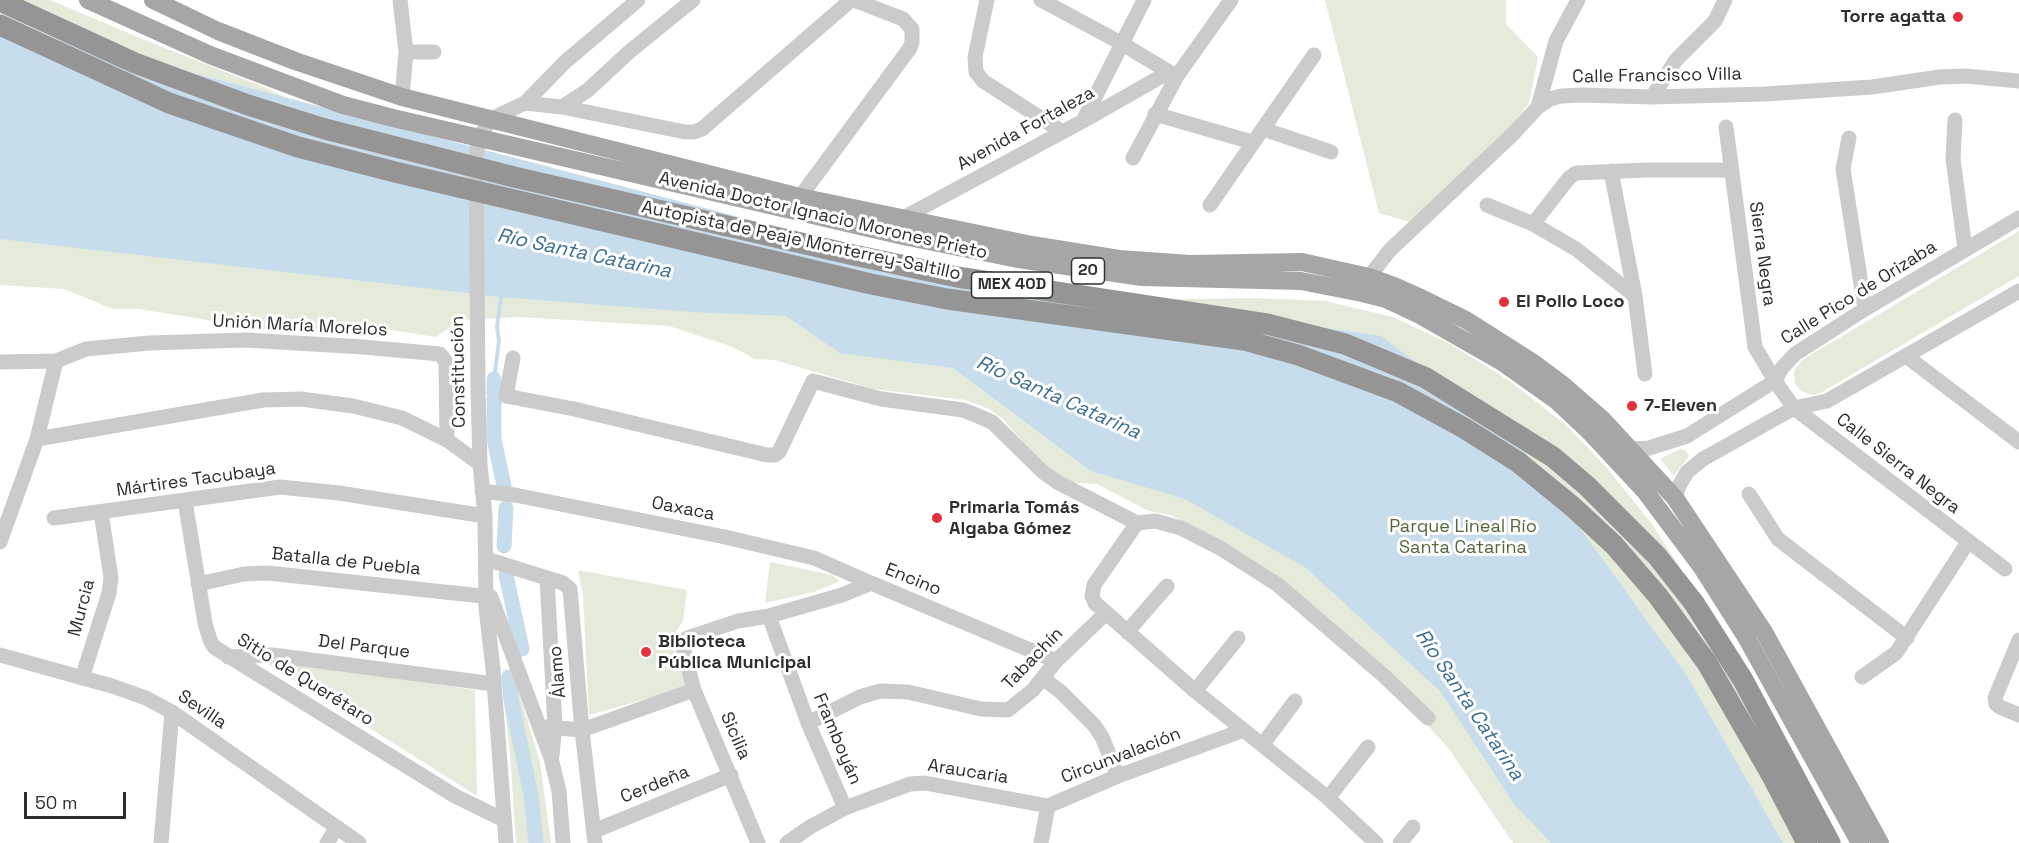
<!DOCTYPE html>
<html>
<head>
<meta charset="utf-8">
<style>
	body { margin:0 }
	#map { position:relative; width:2019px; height:843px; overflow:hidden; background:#fff; font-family:"Space Grotesk",sans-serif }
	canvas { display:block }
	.scale { position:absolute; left:24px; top:792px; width:102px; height:27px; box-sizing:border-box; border:3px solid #2e2e2e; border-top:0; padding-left:8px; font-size:18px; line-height:21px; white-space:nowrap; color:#2e2e2e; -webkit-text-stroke:4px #fff; paint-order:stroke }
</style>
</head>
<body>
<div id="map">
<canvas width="2019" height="843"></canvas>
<div class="scale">50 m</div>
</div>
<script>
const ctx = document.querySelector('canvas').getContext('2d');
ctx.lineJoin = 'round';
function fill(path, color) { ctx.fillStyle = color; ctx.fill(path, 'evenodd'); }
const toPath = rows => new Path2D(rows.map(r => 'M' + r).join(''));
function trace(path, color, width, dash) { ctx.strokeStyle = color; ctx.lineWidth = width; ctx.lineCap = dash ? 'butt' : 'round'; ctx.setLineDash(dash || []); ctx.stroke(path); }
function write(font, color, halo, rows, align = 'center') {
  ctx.font = font + ' "Space Grotesk",sans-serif'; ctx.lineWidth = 6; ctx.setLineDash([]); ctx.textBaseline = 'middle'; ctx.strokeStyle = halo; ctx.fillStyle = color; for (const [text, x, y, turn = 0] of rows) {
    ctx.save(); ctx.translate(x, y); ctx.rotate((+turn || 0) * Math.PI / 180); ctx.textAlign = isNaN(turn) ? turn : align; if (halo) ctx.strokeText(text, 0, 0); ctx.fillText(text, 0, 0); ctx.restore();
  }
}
const green = toPath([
	[0,0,50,0,157,45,259,85,315,111,792,234,978,275,1134,300,1252,298,1325,301,1393,317,1452,345,1508,380,1565,424,1606,467,1652,524,1687,579,1842,843,1513,843,1449,749,1397,691,1202,531,1171,515,1149,511,1097,484,1064,482,1023,442,1003,419,989,409,966,400,873,389,775,360,755,359,733,347,669,326,519,317,460,320,436,337,385,329,331,331,263,329,139,309,113,309,64,289,0,285],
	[1325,0,1506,0,1506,24,1538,57,1529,103,1509,129,1410,222,1379,213],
	[2019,231,2019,276,1822,392,1814,395,1806,393,1800,390,1795,384,1794,371,1802,360],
	[1680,449,1685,450,1689,456,1674,476,1660,459],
	[770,562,832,575,840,581,814,592,765,603],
	[578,570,687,590,683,621,671,639,686,688,589,715,583,596],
	[272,659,475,690,477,796,265,662],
	[503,670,514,677,540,762,551,843,516,843,510,752,501,678]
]);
const water = toPath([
	[0,26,159,64,955,274,1381,336,1513,436,1687,676,1783,843,1551,843,1514,804,1441,692,1306,568,1185,499,1091,471,953,368,840,353,786,316,691,312,501,297,0,239]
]);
const stream = toPath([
	[494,379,499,341,497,327,501,297]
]);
const canal = toPath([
	[494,379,494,393],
	[494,399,494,439,504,486],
	[504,546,506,508],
	[506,575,522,649],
	[509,677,511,699,531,795,536,843]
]);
const minor = toPath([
	[400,0,406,52,402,97],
	[987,0,975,57,976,72,983,81,1061,131],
	[1041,0,1121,43,1174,75],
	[406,52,434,52],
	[1652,97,1676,60,1715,21,1725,0],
	[525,103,565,62,638,0],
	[562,107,588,90,629,52,693,0],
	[1538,107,1556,41,1578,0],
	[1155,114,1252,142],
	[1955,120,1953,159,1965,249],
	[1083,121,1144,0],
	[1726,127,1755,347,1775,381,1794,408,2005,569],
	[1263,129,1331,152],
	[1849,138,1843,169,1865,309],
	[1133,158,1177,76,1231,0],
	[1611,171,1635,296,1645,374],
	[800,197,910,48,912,42,912,29,903,19,854,0],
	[1210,205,1314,55],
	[1487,205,1533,224,1576,249,1635,296],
	[901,219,1083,121,1169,72],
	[1533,224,1569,178,1576,173,1647,170,1730,170],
	[1369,277,1390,250,1513,134,1538,107,1550,99,1561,96,1581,95,1652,97,1765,94,1872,87,1940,77,1966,76,2019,81],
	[1906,356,2019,442],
	[513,358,506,396,574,409,767,455,775,455,779,452,813,381,881,399,963,410,978,416,992,422,1043,472,1057,482,1137,523,1155,521,1181,528,1220,548,1278,585,1383,675,1428,718],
	[0,362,56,361,86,349,149,343,246,340,363,347,440,354,446,362,447,440],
	[37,439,263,400,301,399,353,406,402,418,447,440,480,464],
	[1630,449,1649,448,1687,436,1775,381,1782,368,1795,354,1865,309,2019,218],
	[482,491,515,495,725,537,814,558,871,583],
	[1749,494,1778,539,1907,638],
	[1675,498,1679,486,1687,472,1703,459,1794,408,1827,401,2019,291],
	[185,501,205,623,210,640,214,647,455,796,504,820],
	[54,518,280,487,339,493,485,516],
	[1137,523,1094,585,1092,596,1095,603,1195,691,1328,798,1376,843],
	[0,542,37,439,56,361],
	[486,559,563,583,570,589,582,730,595,843],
	[547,578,555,726,552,755],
	[198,584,244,574,268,573,491,597],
	[491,597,551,758,559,791,563,843],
	[769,616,808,723,845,808],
	[1127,632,1167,586],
	[2019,640,1995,698,1996,704,2000,707,2019,715],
	[0,655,112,686,146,698,172,712,359,843],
	[228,657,273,655,494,684],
	[1862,677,1896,653,1968,542],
	[82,678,109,593,111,578,101,512],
	[1044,679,1061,692,1094,725,1102,737,1118,776],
	[1195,691,1238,638],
	[808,723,860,697,880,691,908,692,981,709,1008,710,1033,690,1056,661,1105,614],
	[546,727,582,730,694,690],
	[1263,744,1295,701],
	[1328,798,1368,747],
	[1048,806,1118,776,1244,730],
	[594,831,731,775],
	[161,843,172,712],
	[327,843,337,827],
	[506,843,493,669,486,608,485,516,480,464,478,391,476,156,479,138,491,119,525,103,562,107,685,132,694,132,702,129,851,0],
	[758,843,694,690,683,648,683,643,687,638,738,621,769,616,842,595,871,583,1056,661],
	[787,843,810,827,845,808,910,784,925,783,1048,806],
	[1041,843,1048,806],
	[1400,843,1413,827]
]);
const major = toPath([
	[88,0,210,55,343,105,393,118,903,236,1018,259,1142,277,1301,281,1362,293,1386,299,1418,314,1502,362,1557,401,1591,433,1645,491,1701,566,1746,637,1860,843],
	[153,0,218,31,295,61,402,97,800,197,1032,245,1119,259,1190,264,1302,262,1369,277,1394,286,1423,299,1466,320,1532,362,1563,385,1603,420,1675,498,1764,632,1880,843]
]);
const highway = toPath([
	[0,1,135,63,248,105,325,129,514,177,849,254,957,277,1267,324,1345,344,1426,378,1553,457,1587,486,1657,556,1694,603,1743,680,1830,843],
	[0,25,169,103,298,147,395,172,871,284,947,299,1244,340,1298,355,1398,392,1464,428,1518,462,1573,507,1614,545,1658,596,1707,663,1771,774,1807,843]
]);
const markers = [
	[1958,17,6,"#e5303d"],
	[1504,302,6,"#e5303d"],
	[1632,406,6,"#e5303d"],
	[937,518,6,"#e5303d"],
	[646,652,6,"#e5303d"]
];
const shields = [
	[1088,271,33],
	[1012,285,81]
];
const shieldNames = [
	["20",1088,271],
	["MEX 40D",1012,285]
];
const poiNames = [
	["Torre agatta",1946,17,"right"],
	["El Pollo Loco",1516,302],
	["7-Eleven",1644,406],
	["Primaria Tomás",949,508],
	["Algaba Gómez",949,529],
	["Biblioteca",658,642],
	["Pública Municipal",658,663]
];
const streetNames = [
	["Calle Francisco Villa",1657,76,-1],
	["Avenida Fortaleza",1026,129,-29],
	["Avenida Doctor Ignacio Morones Prieto",823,216,13],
	["Autopista de Peaje Monterrey-Saltillo",801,241,12],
	["Sierra Negra",1762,254,82],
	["Calle Pico de Orizaba",1859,293,-32],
	["Unión María Morelos",300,326,3],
	["Constitución",459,372,-91],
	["Calle Sierra Negra",1898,464,38],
	["Mártires Tacubaya",196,480,-8],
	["Oaxaca",683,509,11],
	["Batalla de Puebla",346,562,6],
	["Encino",913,580,22],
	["Murcia",82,608,-75],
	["Del Parque",364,647,7],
	["Tabachín",1033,659,-46],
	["Álamo",558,672,-95],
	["Sitio de Querétaro",305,680,32],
	["Sevilla",202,710,34],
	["Sicilia",735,736,66],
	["Framboyán",837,739,67],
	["Circunvalación",1121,756,-21],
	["Araucaria",968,772,9],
	["Cerdeña",655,785,-22]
];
const parkNames = [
	["Parque Lineal Río",1463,527],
	["Santa Catarina",1463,548]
];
const waterNames = [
	["Río Santa Catarina",584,254,12],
	["Río Santa Catarina",1058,398,24],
	["Río Santa Catarina",1469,705,56]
];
fill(green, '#e4ebdb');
fill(water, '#c7ddeb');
trace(stream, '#c7ddeb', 4);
trace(canal, '#c7ddeb', 15);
trace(minor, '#cbcbcb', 15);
trace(major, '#a6a6a6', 18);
trace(highway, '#959595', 21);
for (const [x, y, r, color] of markers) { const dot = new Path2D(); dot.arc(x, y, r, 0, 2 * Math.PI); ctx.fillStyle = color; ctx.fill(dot); trace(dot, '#fff', 2); }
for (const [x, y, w] of shields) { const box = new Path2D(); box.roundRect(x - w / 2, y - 13, w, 26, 4.5); ctx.fillStyle = '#fff'; ctx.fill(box); trace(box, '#2e2e2e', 1.5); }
write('bold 16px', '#2e2e2e', null, shieldNames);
write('bold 18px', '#2e2e2e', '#fff', poiNames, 'left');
write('18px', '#2e2e2e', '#fff', streetNames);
write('18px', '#51693b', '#fff', parkNames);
write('italic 20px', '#3c6f90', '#fff', waterNames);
</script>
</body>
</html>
